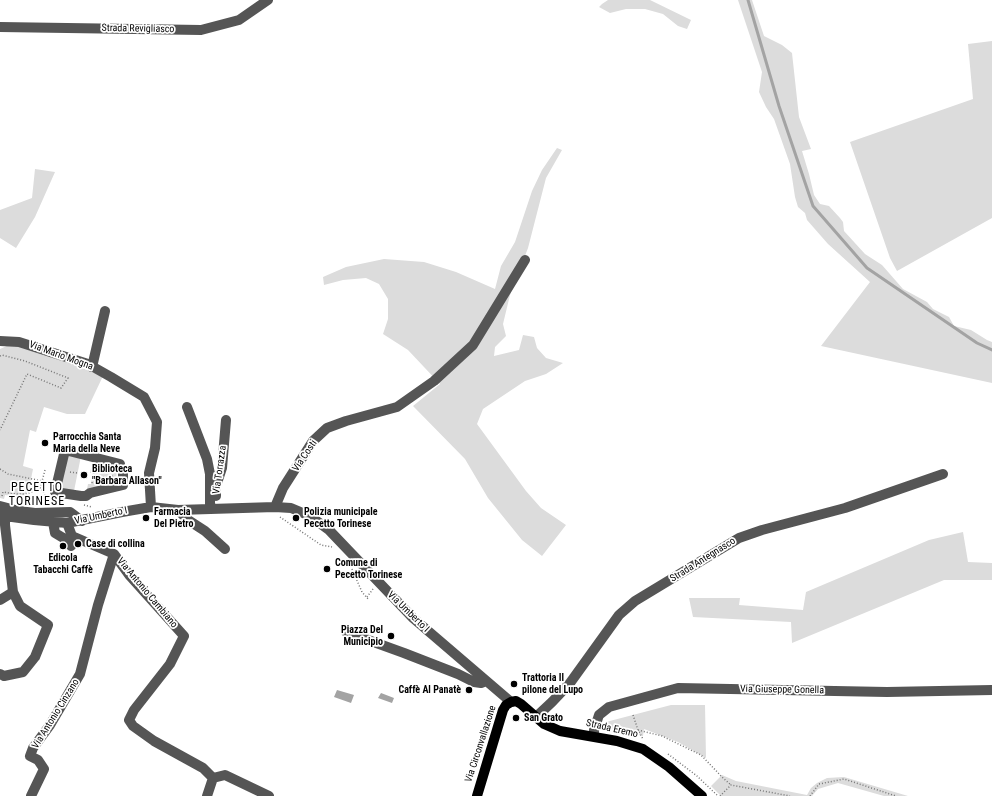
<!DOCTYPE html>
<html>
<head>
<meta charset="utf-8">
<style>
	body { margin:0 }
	canvas { display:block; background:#fff }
</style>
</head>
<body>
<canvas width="992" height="796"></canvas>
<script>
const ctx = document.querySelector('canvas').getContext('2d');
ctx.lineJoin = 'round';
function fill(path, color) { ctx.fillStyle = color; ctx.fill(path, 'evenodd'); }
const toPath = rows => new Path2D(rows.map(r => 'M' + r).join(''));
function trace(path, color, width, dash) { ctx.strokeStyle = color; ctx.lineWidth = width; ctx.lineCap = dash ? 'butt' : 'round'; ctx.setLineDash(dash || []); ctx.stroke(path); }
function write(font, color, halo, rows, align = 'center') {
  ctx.font = font + ' "Roboto Condensed",sans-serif'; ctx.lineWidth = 3.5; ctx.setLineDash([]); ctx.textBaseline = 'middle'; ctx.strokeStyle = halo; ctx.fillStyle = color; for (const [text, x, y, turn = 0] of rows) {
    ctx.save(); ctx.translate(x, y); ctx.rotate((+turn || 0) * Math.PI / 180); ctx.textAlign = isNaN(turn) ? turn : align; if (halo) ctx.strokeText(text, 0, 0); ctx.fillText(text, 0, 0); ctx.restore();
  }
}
const green = toPath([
	[608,0,650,0,691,20,687,29,678,26,663,14,645,9,626,9,610,13,599,7,602,4],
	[738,0,752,0,764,36,782,45,792,53,799,117,811,149,802,151,809,174,814,195,820,204,829,206,840,218,843,222,844,231,865,254,882,265,903,289,927,302,933,309,949,317,954,326,971,330,987,340,992,342,992,383,821,346,870,282,828,244,807,220,805,213,798,207,795,197,790,164,774,119,766,107,759,92,762,72],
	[992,41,992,218,897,271,890,258,850,142,973,99,968,44],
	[557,148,562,150,546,178,528,248,510,295,503,324,506,336,495,347,494,356,519,350,523,335,534,337,537,348,546,358,563,363,546,374,525,381,483,409,477,424,526,491,541,508,566,525,542,556,522,540,488,498,465,459,413,406,440,384,408,350,383,334,388,319,388,299,379,284,366,278,343,280,324,285,323,277,346,267,384,259,424,262,456,272,495,289,501,266,515,242,532,191,542,170],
	[35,169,55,172,35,217,16,248,0,238,0,210,32,198],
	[9,345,22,345,103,376,85,414,67,414,44,407,36,432,30,430,23,466,33,469,29,489,25,495,16,497,5,495,4,499,0,498,0,349],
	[66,453,81,456,74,491,59,488],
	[93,459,117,466,116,482,86,495,88,484,91,484,92,473,90,473],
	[963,532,968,562,992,563,992,580,944,580,792,643,791,622,693,617,689,598,740,598,739,605,803,610,806,592,929,540],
	[671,705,705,705,706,758,678,742,644,729,643,736,606,728,606,722],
	[722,775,736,781,807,795,811,788,817,783,827,778,844,777,908,796,884,796,838,783,818,789,812,796,721,796,711,786]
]);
const water = toPath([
	[337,690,354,695,351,703,334,697],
	[381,693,394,698,392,703,378,698]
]);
const stream = toPath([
	[748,0,779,106,813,206,867,268,977,343,992,350]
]);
const path = toPath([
	[0,356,2,355,25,361,68,378,61,388,27,374,0,430],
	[0,469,8,474,47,482],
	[45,470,40,489,43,491,45,495,46,496],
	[70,472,77,473],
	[94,478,114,476],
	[92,483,95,467],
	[2,496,3,492,16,494,26,494,34,491,37,489,40,489],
	[84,505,92,507],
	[280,517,321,545,332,547],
	[352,569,362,592,369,600],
	[367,597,373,589],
	[633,715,638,730,643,739],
	[638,730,662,736,701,755,723,778,731,785],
	[668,754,697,776,718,796],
	[720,796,731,785,790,796],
	[810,796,819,784,844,779,896,796]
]);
const minor = toPath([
	[0,27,201,30,239,20,268,0],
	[0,341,19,342,88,364,111,377,144,397,157,422,155,448,149,473,151,507],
	[92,367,105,311],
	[187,407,207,459,210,474,210,505,213,509],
	[120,464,65,450,55,492,81,496,86,496,90,493,123,485,123,474],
	[216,496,216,486,222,468,226,420],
	[0,506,19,511,35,513,70,512,82,521],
	[275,507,283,488,313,441,327,428,346,421,397,407,434,381,473,345,525,260],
	[178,510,188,520,205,531,225,549],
	[0,514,5,516,34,520,67,523,122,512,151,507,178,510,275,507,291,508,310,516,329,530,413,618,511,702],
	[53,522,55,533,65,539,71,546],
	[67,523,72,536,114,554,130,576,184,636,170,664,134,710,129,720,133,726,154,741,203,768,213,778,207,796],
	[0,600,13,592,5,525,5,516],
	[346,632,404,653,458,674,474,682,481,683,486,681],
	[0,674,4,676,23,672,35,657,48,625,20,606,13,592],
	[536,717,552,702,570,683,619,615,635,601,739,538,762,530,845,508,943,474],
	[594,736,594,730,599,715,609,707,678,688,887,692,992,690],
	[213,778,225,775,269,796],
	[31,796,44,769,38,760,30,756,33,748,50,725,80,674,98,605,114,554]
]);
const major = toPath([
	[477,796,503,710,506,705,511,702,516,701,521,704,544,724,560,731,617,741,643,749,669,767,702,796]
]);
const markers = [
	[45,443,4,"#000"],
	[84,475,4,"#000"],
	[146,518,4,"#000"],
	[296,518,4,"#000"],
	[78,544,4,"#000"],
	[63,546,4,"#000"],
	[327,569,4,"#000"],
	[391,636,4,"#000"],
	[514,684,4,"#000"],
	[469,690,4,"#000"],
	[516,718,4,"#000"]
];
const streetNames = [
	["Strada Revigliasco",138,29,1],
	["Via Mario Mogna",61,356,20],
	["Via Costi",305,456,-56],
	["Via Torrazza",220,470,-82],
	["Via Umberto I",101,516,-12],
	["Strada Antegnasco",703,560,-32],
	["Via Antonio Cambiano",147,593,50],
	["Via Umberto I",408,612,44],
	["Via Giuseppe Gonella",782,690,1],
	["Via Antonio Cinzano",56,714,-58],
	["Strada Eremo",612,729,13],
	["Via Circonvallazione",481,744,-72]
];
const poiNames = [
	["Parrocchia Santa",53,437],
	["Maria della Neve",53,449],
	["Biblioteca",92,469],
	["\"Barbara Allason\"",92,481],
	["Farmacia",154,512],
	["Del Pietro",154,524],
	["Polizia municipale",304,512],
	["Pecetto Torinese",304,524],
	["Case di collina",86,544],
	["Edicola",63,558,"center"],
	["Tabacchi Caffè",63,570,"center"],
	["Comune di",335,563],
	["Pecetto Torinese",335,575],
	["Piazza Del",383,630,"right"],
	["Municipio",383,642,"right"],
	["Trattoria Il",522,678],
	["pilone del Lupo",522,690],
	["Caffè Al Panatè",461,690,"right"],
	["San Grato",524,718]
];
const quarterNames = [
	["PECETTO",37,488],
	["TORINESE",37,502]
];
fill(green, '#dcdcdc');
fill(water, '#a3a3a3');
trace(stream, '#a3a3a3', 3);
trace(path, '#777', 1.5, [1, 2]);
trace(minor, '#555', 10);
trace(major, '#000', 10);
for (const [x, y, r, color] of markers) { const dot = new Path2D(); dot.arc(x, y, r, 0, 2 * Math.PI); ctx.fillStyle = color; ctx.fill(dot); trace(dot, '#fff', 1.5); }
write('10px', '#000', '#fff', streetNames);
write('bold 10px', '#000', '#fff', poiNames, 'left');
ctx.letterSpacing = '1px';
write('12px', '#000', '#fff', quarterNames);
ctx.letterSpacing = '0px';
</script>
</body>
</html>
